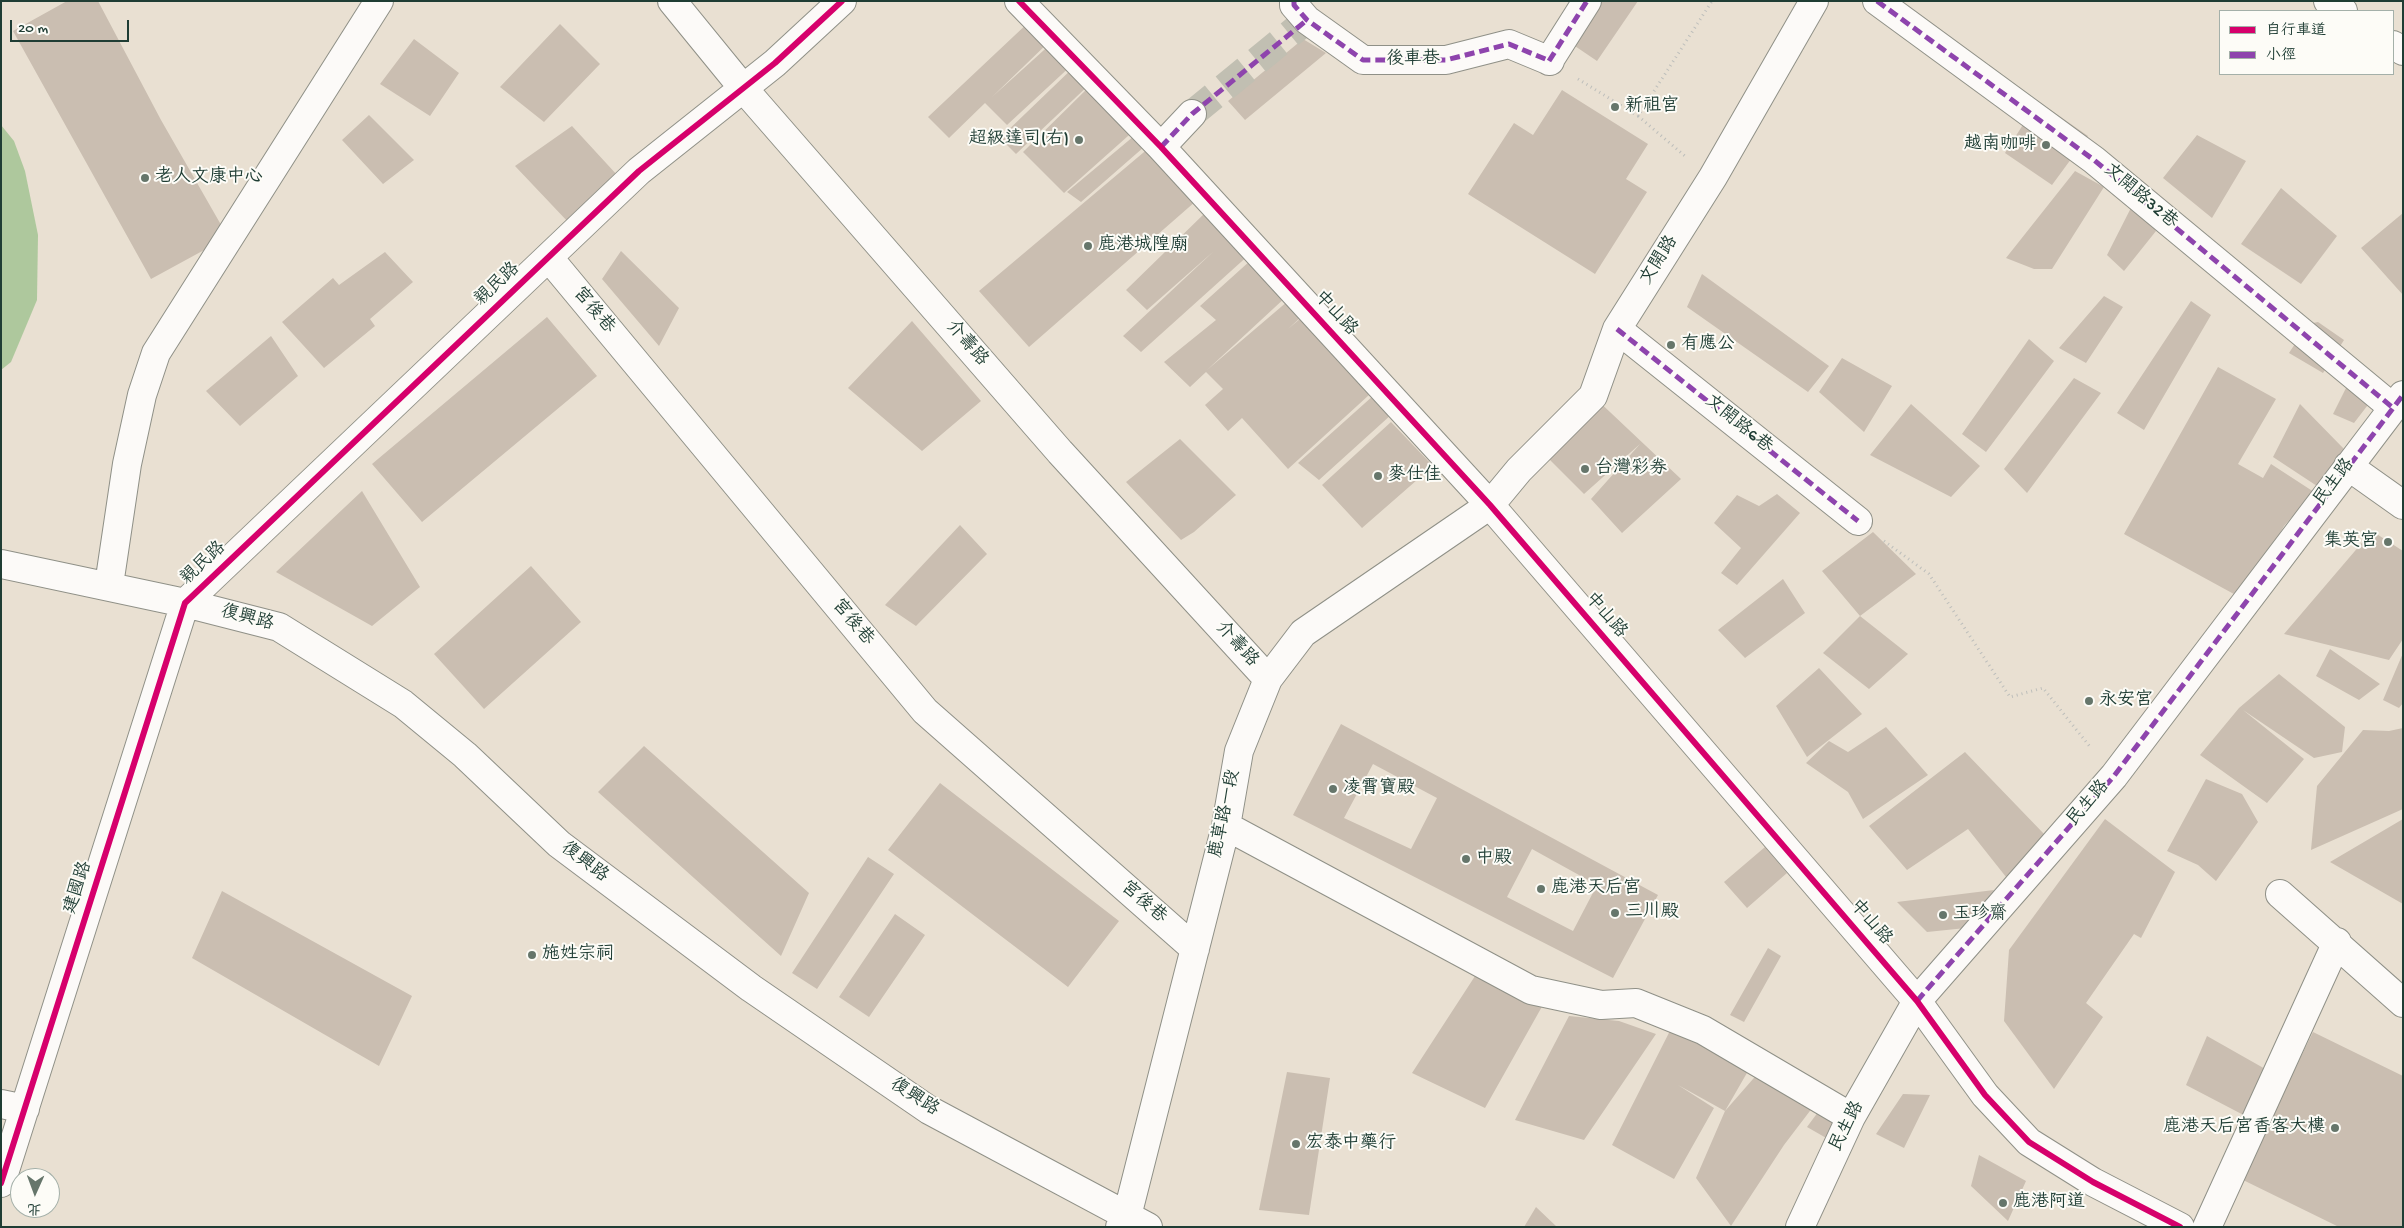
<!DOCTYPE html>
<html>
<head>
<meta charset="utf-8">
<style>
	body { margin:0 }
	#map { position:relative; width:2404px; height:1228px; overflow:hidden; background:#e9e0d2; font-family:"Gochi Hand","LXGW WenKai TC",sans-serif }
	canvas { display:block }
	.frame { position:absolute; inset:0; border:2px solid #1f3d34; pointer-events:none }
	.legend { position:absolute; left:2219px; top:10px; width:175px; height:65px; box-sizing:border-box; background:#fdfcf7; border:1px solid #a4b0a9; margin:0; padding:6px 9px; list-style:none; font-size:15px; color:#1f3d34 }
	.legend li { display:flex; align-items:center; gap:10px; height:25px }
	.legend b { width:25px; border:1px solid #a4b0a9 }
	.north { position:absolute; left:10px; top:1168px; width:50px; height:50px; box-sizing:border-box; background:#fdfcf7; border:1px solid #a4b0a9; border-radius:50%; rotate:182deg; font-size:14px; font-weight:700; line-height:20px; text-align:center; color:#1f3d34 }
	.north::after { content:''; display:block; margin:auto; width:18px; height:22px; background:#66766b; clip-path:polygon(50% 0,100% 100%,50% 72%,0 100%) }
	.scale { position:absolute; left:10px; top:20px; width:119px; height:22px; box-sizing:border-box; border:2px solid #1f3d34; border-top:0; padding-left:6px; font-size:15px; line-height:18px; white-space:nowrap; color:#1f3d34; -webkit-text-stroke:4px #fdfcf7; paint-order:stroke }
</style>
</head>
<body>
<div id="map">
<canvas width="2404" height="1228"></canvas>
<div class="frame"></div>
<ul class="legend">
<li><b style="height:6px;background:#d6006c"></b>自行車道</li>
<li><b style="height:6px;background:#8e44ad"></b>小徑</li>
</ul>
<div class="north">北</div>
<div class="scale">20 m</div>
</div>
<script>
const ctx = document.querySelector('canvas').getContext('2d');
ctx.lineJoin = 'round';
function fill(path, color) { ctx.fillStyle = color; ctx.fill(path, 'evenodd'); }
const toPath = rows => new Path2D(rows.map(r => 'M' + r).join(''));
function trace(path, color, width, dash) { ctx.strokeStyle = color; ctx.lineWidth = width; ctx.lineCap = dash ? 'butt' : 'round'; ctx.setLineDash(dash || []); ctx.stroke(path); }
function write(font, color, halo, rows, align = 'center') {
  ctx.font = font + ' "Gochi Hand","LXGW WenKai TC",sans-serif'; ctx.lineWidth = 4; ctx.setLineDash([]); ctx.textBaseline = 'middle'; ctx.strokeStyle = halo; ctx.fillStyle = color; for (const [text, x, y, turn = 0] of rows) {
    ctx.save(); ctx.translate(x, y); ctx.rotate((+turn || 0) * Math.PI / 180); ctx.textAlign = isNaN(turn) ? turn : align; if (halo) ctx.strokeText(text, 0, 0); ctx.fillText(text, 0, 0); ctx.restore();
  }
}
const forest = toPath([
	[1,125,14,141,25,171,38,235,37,300,11,362,1,370]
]);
const building = toPath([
	[67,1,98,1,161,120,228,237,151,279,13,31],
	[1597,1,1638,1,1597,61,1569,42],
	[1031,20,1052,39,992,97,1054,41,1074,63,1007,125,985,103,949,138,928,117],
	[560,24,600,64,544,122,500,87],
	[414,39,459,73,430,116,380,84],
	[1303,39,1326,53,1245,120,1228,101],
	[1077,64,1093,81,1016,154,1000,138],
	[1094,82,1137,128,1064,193,1023,152],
	[1562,90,1648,144,1626,179,1647,192,1595,274,1468,194,1514,123,1533,135],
	[2038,101,2088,136,2052,185,2005,153],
	[369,115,414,160,383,184,342,140],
	[572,126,618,176,569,223,515,166],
	[2197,135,2246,161,2212,218,2163,178],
	[1134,136,1144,147,1081,202,1067,192],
	[1150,147,1196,201,1029,347,979,291],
	[2075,171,2104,187,2052,269,2034,269,2006,258],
	[2281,188,2337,236,2301,284,2241,244],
	[2137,196,2156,231,2124,271,2107,255],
	[1207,211,1251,253,1141,352,1123,336,1214,251,1147,310,1126,290],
	[2403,213,2403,295,2361,248],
	[621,251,679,308,659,346,602,279],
	[385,252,413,282,370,319,375,326,324,368,282,322,333,278,339,285],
	[1251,260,1287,296,1207,370,1288,301,1300,318,1288,329,1307,313,1331,338,1323,345,1369,395,1288,469,1242,418,1228,431,1205,405,1223,389,1206,372,1190,387,1164,362,1216,320,1200,306],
	[1702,274,1829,366,1808,392,1687,307],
	[2104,296,2123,307,2086,363,2059,348],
	[2191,301,2211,315,2144,430,2117,413],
	[547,317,597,376,422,522,372,464],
	[912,321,981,401,922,451,848,388],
	[2318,322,2344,340,2323,373,2289,353,2308,324],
	[271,336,298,376,240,426,206,391],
	[2029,339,2054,361,1986,452,1962,434],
	[1842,358,1892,386,1864,432,1819,392],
	[2358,364,2374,397,2354,423,2333,414],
	[2218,367,2276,399,2238,464,2263,478,2271,464,2314,492,2284,526,2243,599,2124,534],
	[2074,378,2101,393,2027,493,2004,469],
	[1374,395,1392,414,1319,480,1298,463],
	[1593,396,1681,479,1622,533,1591,499,1640,444,1584,494,1534,444],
	[1911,404,1980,466,1951,497,1870,455],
	[2300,404,2344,449,2317,486,2273,457],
	[1391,422,1433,466,1362,528,1322,485],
	[1180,439,1236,495,1194,532,1181,540,1126,482],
	[362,491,420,587,372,626,276,572],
	[1777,494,1800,513,1737,585,1721,573,1741,548,1714,523,1737,495,1759,506],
	[960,525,987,554,916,626,885,605],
	[2372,531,2403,551,2403,639,2389,660,2284,634],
	[1873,532,1916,574,1860,616,1908,654,1869,689,1823,653,1860,616,1822,571],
	[531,566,581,622,484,709,434,654],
	[1783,579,1805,613,1745,658,1718,630],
	[2330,649,2380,684,2359,700,2316,676],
	[2403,653,2403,703,2399,708,2383,700],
	[1819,668,1862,714,1807,757,1776,706],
	[2279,674,2345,727,2342,752,2314,758,2243,710,2304,759,2267,803,2200,755,2239,708],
	[1341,724,1658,895,1613,978,1293,815],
	[1373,764,1437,798,1411,849,1344,818],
	[1532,849,1597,885,1573,931,1507,897],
	[1886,727,1928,775,1863,819,1848,792,1806,763,1829,741,1848,752],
	[2403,728,2403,809,2311,850,2317,786,2363,730,2389,731],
	[644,746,809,893,781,956,598,792],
	[1965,752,2045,835,2010,882,1968,829,1907,870,1869,826],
	[2206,779,2242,794,2258,822,2216,881,2198,865,2167,851],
	[940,783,1119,921,1068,987,888,850],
	[2105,819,2175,872,2141,938,2134,934,2086,1003,2103,1017,2054,1089,2004,1021,2009,950],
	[2403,819,2403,904,2330,862],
	[1765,847,1787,873,1747,908,1724,882],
	[868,857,894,874,817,989,792,973],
	[1994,890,1966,928,1927,932,1897,902],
	[222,891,412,996,379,1066,192,958],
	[895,914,925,935,869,1017,839,997],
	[1768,948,1781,956,1744,1022,1730,1015],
	[1477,973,1544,1003,1485,1108,1412,1073],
	[1569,1016,1619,1021,1656,1034,1584,1140,1515,1120],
	[1676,1019,1755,1059,1725,1111,1760,1071,1816,1103,1784,1145,1731,1226,1696,1178,1725,1111,1678,1085,1714,1108,1674,1179,1612,1145],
	[2313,1032,2403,1076,2403,1227,2339,1227,2241,1179],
	[2207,1036,2267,1070,2255,1121,2186,1085],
	[1287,1072,1330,1078,1309,1215,1259,1210],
	[1903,1094,1930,1095,1904,1148,1876,1134],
	[1824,1104,1841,1117,1828,1139,1807,1127],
	[1979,1155,2026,1181,2008,1221,1971,1186],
	[1536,1207,1557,1227,1524,1227]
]);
const minorTunnel = toPath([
	[1192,114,1307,20]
]);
const path = toPath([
	[1578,79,1638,116,1712,1],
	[1638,116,1685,156],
	[1884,541,1929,574,2010,697,2043,688,2091,748]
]);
const minor = toPath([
	[672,1,743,88,1060,452,1268,679],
	[1019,1,1161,147,1490,505,1917,1001,1985,1095,2029,1142,2093,1182,2180,1227],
	[1294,1,1294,5,1307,20,1363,60,1446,60,1509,44,1550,61],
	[1877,1,2094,160,2392,407],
	[2328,1,2343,11],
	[2393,45,2403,51],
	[1549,61,1587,1],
	[1161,147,1192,114],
	[549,258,925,711,1195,949],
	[1617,329,1858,521],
	[2348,466,2403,505],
	[1,564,185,603,279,627,403,704,465,755,559,844,751,988,929,1110,1148,1227],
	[109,585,127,464,142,395,156,353,379,1],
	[1226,826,1531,990,1601,1005,1636,1003,1703,1030,1851,1117],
	[2280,894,2403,1003],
	[1,1104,25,1109],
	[1,1183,185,603,639,171,775,63,842,1],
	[1120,1227,1127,1216,1226,826,1239,751,1268,679,1303,633,1490,505,1519,470,1593,396,1617,329,1713,177,1814,1],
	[1800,1227,1851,1117,1917,1001,2114,776,2403,395],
	[2207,1227,2337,942]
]);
const quiet = toPath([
	[1294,1,1294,5,1307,20,1363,60,1446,60,1509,44,1550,61],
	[1877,1,2094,160,2392,407],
	[1549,61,1587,1],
	[1161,147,1192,114,1307,20],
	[1617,329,1858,521],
	[1917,1001,2114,776,2403,395]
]);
const cycleway = toPath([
	[1019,1,1161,147,1490,505,1917,1001,1985,1095,2029,1142,2093,1182,2180,1227],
	[1,1183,185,603,639,171,775,63,842,1]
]);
const markers = [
	[1615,107,5,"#66766b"],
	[1079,140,5,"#66766b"],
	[2046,145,5,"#66766b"],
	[145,178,5,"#66766b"],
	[1088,246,5,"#66766b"],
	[1671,345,5,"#66766b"],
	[1585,469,5,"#66766b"],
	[1378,476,5,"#66766b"],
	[2388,542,5,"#66766b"],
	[2089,701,5,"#66766b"],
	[1333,789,5,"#66766b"],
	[1466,859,5,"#66766b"],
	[1541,889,5,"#66766b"],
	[1615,913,5,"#66766b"],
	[1943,915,5,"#66766b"],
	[532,955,5,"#66766b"],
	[2335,1128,5,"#66766b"],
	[1296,1144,5,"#66766b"],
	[2003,1203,5,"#66766b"]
];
const streetNames = [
	["後車巷",1413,60],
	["文開路32巷",2140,197,40],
	["文開路",1660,261,-58],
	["親民路",498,285,-43],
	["宮後巷",593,311,50],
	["中山路",1335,314,47],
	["介壽路",966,344,49],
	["文開路6巷",1738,425,39],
	["民生路",2335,483,-53],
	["親民路",204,564,-43],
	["中山路",1605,616,49],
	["復興路",247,619,15],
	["宮後巷",852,623,50],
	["介壽路",1236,645,48],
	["民生路",2089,804,-49],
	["鹿草路一段",1226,814,-78],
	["復興路",584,863,37],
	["建國路",79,888,-72],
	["宮後巷",1143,903,41],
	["中山路",1870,923,49],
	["復興路",914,1098,33],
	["民生路",1848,1127,-63]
];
const poiNames = [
	["新祖宮",1625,107],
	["超級達司(右)",1069,140,"right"],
	["越南咖啡",2036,145,"right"],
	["老人文康中心",155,178],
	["鹿港城隍廟",1098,246],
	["有應公",1681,345],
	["台灣彩券",1595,469],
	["麥仕佳",1388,476],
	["集英宮",2378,542,"right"],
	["永安宮",2099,701],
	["凌霄寶殿",1343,789],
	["中殿",1476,859],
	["鹿港天后宮",1551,889],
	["三川殿",1625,913],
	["玉珍齋",1953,915],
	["施姓宗祠",542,955],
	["鹿港天后宮香客大樓",2325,1128,"right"],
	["宏泰中藥行",1306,1144],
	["鹿港阿道",2013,1203]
];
fill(forest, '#aec89d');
fill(building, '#cabeb1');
trace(minorTunnel, '#c1bfb2', 28, [28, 14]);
trace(minor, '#8f9087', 30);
trace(path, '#bdbebb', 3, [1, 4]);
trace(minor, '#fcfaf8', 28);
trace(quiet, '#8e44ad', 5, [10, 5]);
trace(cycleway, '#d6006c', 6);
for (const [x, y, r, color] of markers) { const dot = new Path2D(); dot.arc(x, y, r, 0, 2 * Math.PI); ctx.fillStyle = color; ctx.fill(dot); trace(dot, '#fdfcf7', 2); }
write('18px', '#1f3d34', '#fdfcf7', streetNames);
write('18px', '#1f3d34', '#fdfcf7', poiNames, 'left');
</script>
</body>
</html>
